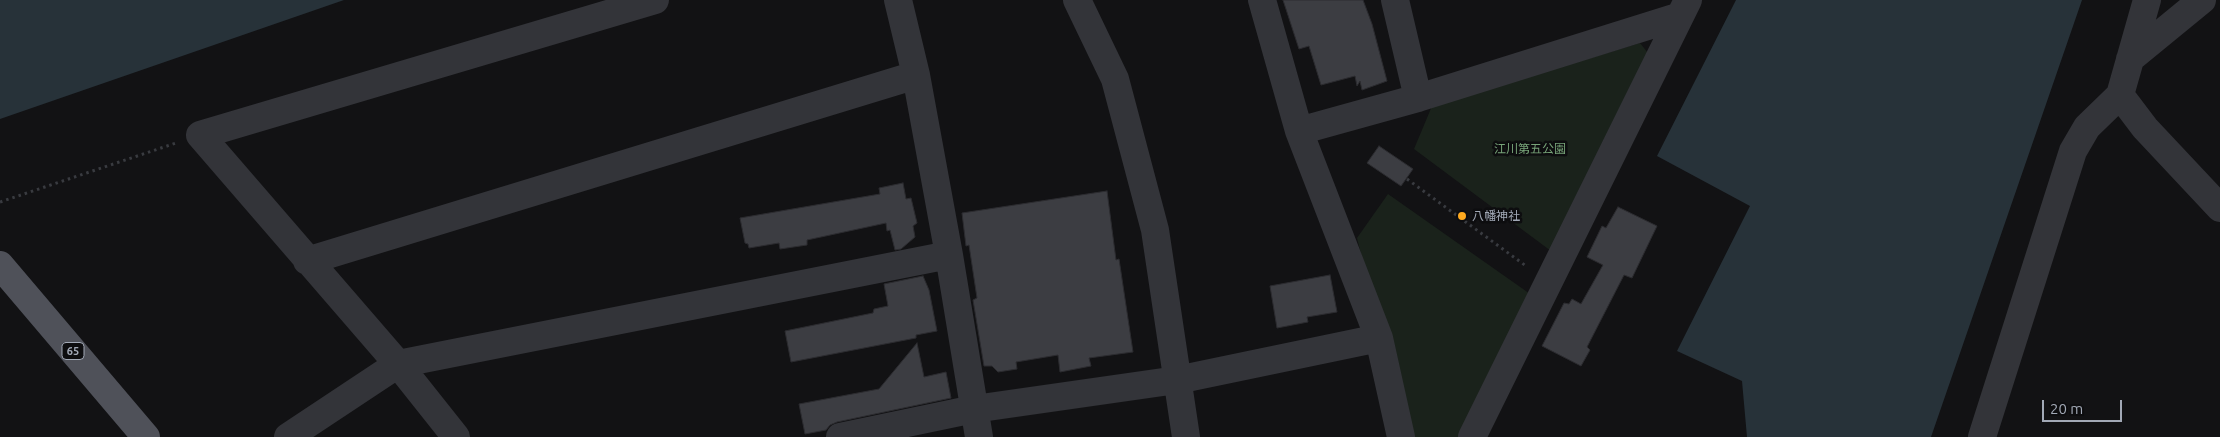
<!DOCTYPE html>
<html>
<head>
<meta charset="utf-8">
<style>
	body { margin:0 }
	#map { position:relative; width:2220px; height:437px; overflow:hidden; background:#121214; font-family:Ubuntu,sans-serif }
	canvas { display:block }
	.scale { position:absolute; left:2042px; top:400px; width:80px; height:22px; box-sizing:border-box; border:2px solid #a2a9b6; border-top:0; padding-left:6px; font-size:15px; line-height:18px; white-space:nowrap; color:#a2a9b6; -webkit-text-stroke:4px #0d0d0f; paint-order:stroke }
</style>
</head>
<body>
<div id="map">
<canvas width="2220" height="437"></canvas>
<div class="scale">20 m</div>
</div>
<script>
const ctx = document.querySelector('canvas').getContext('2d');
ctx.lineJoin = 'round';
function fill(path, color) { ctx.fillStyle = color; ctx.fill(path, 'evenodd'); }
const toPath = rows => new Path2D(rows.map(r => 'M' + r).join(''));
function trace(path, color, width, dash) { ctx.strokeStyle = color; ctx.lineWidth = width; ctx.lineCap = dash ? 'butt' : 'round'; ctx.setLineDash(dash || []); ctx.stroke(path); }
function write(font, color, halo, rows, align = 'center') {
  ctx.font = font + ' Ubuntu,"Noto Sans JP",sans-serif'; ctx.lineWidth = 5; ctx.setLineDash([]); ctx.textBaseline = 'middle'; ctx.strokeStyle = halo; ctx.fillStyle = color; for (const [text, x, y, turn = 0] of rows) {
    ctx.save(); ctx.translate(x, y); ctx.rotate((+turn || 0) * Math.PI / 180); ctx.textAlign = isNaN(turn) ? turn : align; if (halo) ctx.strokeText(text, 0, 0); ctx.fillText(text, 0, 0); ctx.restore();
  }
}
const green = toPath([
	[1640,43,1652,58,1555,254,1414,149,1432,106],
	[1388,194,1533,296,1463,437,1407,437,1357,238]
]);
const water = toPath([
	[0,0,344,0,0,119],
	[1736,0,2082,0,1931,437,1747,437,1742,381,1677,351,1750,206,1657,156]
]);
const building = toPath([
	[1283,0,1363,0,1372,24,1387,81,1362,90,1360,81,1357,86,1355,76,1321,85,1309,46,1299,49,1283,0],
	[1379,146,1413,169,1401,186,1367,163,1379,146],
	[903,183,906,199,911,198,917,223,913,226,915,237,901,249,895,250,890,230,887,231,886,223,807,240,807,245,780,249,779,243,749,248,748,244,745,243,740,218,880,194,879,188,903,183],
	[1107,191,1116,260,1119,259,1133,352,1089,358,1091,366,1060,372,1058,355,1016,362,1017,369,998,372,992,366,984,366,973,300,977,298,969,245,966,246,962,213,1107,191],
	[1618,207,1657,226,1632,278,1624,275,1587,347,1590,350,1581,366,1542,346,1564,303,1569,304,1572,299,1581,304,1603,265,1587,257,1602,226,1606,228,1618,207],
	[1330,275,1337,312,1307,317,1308,322,1277,328,1270,286,1330,275],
	[923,276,929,290,937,331,916,335,916,338,791,362,785,331,873,313,874,309,888,306,884,284,923,276],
	[917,343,924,377,946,372,951,398,837,422,830,425,826,430,805,434,799,404,879,389,917,343]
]);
const path = toPath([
	[1407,179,1526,266],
	[0,202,176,143]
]);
const minor = toPath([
	[898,0,916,75,949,255,979,437],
	[1077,0,1115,79,1155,230,1186,437],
	[1262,0,1299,131,1379,338,1401,437],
	[1395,0,1418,98],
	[2130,59,2202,0],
	[2120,95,2145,128,2220,208],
	[1299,131,1418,98,1680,16],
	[307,261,916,75],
	[288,437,398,364,949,255],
	[456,437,398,364,200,135,655,0],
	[840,437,974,409,1177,380,1379,338],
	[1472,437,1688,0],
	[1982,437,2073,151,2087,127,2120,95,2147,0]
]);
const major = toPath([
	[0,265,146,437]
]);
const markers = [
	[1462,216,5,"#ffaa1f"]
];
const shields = [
	[73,351,22]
];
const shieldNames = [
	["65",73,351]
];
const parkNames = [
	["江川第五公園",1530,149]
];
const poiNames = [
	["八幡神社",1472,216]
];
fill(green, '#1a221b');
fill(water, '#273239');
fill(building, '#3c3d42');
trace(building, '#2c2c30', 1);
trace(path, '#393b40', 3, [2.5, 4]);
trace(minor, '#333439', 28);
trace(major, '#4f5159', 28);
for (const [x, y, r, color] of markers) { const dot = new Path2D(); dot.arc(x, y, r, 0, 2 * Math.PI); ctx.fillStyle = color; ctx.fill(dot); trace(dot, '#0d0d0f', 2); }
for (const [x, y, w] of shields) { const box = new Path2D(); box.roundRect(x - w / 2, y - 8.5, w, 17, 4); ctx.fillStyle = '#0d0d0f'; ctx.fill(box); trace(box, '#a2a9b6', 1); }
write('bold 11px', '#a2a9b6', null, shieldNames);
write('12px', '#77a378', '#0d0d0f', parkNames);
write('12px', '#a2a9b6', '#0d0d0f', poiNames, 'left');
</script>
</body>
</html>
